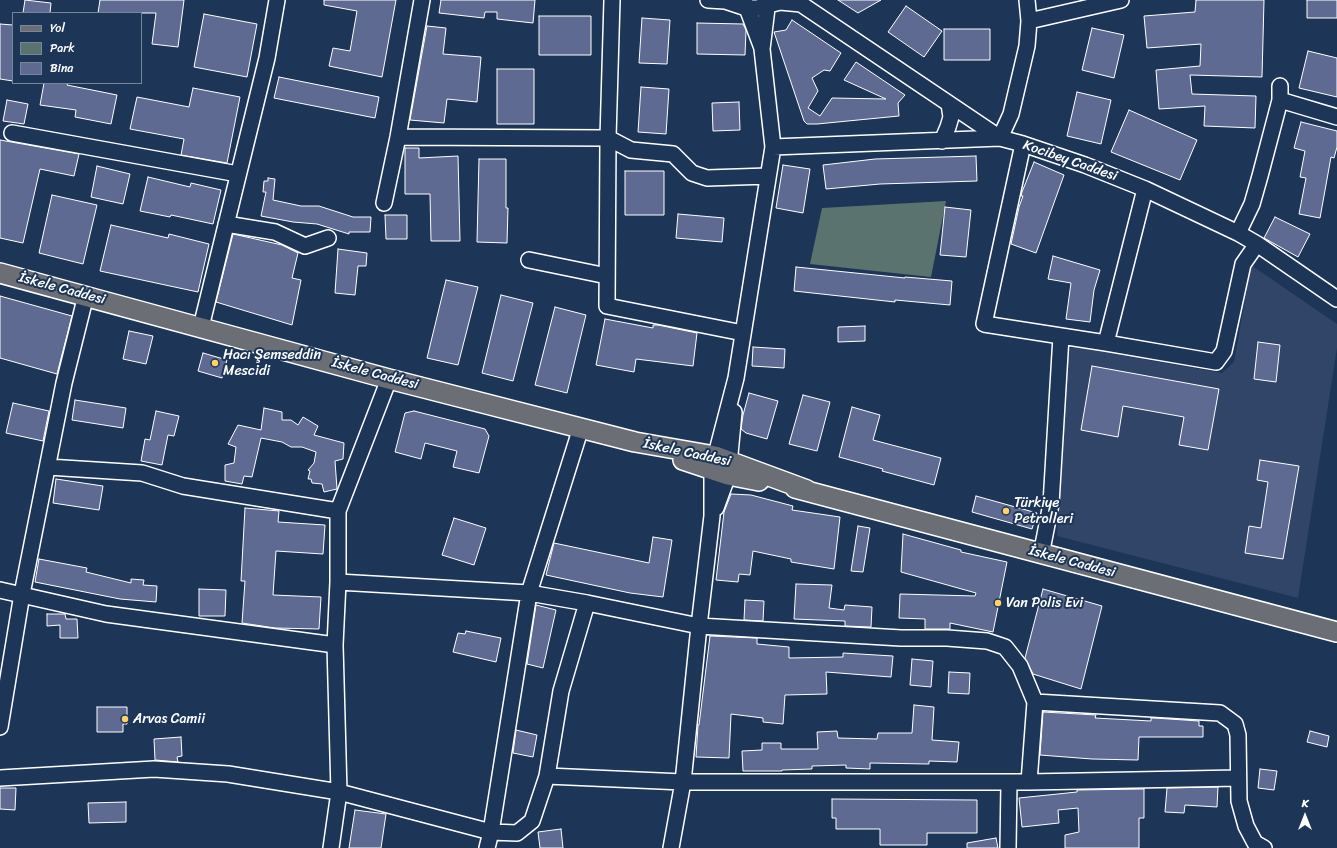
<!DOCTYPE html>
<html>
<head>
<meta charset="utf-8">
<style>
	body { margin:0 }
	#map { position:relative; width:1337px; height:848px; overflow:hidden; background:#1d3557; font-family:Sriracha,sans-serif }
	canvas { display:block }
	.legend { position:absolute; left:12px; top:12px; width:130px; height:72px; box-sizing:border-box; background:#1d3557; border:1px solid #77869a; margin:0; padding:5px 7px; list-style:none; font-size:12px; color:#fff }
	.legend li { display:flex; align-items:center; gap:8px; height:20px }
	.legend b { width:20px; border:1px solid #77869a }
	.north { position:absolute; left:1285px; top:796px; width:40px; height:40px; -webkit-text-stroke:3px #1d3557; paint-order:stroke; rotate:0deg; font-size:11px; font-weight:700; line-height:16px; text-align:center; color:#fff }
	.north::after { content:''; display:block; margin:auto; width:14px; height:18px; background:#fff; clip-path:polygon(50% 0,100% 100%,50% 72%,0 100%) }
</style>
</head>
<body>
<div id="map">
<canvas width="1337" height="848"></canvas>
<ul class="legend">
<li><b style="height:5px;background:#6b6f75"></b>Yol</li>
<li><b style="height:11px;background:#5b736f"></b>Park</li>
<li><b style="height:11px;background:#5e6a91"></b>Bina</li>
</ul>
<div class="north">K</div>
</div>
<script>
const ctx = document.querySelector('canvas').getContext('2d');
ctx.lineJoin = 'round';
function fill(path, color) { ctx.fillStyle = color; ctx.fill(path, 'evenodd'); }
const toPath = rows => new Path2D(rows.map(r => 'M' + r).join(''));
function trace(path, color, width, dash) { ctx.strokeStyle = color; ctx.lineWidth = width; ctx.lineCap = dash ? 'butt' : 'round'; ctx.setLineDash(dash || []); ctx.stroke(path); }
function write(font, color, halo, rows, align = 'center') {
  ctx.font = font + ' Sriracha,sans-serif'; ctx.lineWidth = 4; ctx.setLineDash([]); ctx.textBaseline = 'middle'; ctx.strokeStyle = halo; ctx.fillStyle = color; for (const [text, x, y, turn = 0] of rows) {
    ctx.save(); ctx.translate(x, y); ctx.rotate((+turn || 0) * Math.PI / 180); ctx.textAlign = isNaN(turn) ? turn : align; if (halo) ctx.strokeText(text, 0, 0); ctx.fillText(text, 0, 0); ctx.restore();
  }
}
const built = toPath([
	[1251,265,1337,324,1337,348,1298,598,1057,536,1065,351,1074,347,1222,373,1234,362]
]);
const green = toPath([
	[946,201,931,277,810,264,822,208]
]);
const building = toPath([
	[25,0,51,3,50,13,23,13,25,0],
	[100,0,184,0,178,47,152,44,156,13,98,13,100,0],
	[324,0,396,0,382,77,329,66,333,48,350,51,357,11,324,5,324,0],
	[441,0,535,0,533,23,497,19,497,12,485,12,484,18,439,13,441,0],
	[838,0,881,0,858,13,838,0],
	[1196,0,1264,0,1262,77,1190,75,1192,94,1256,96,1255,128,1204,126,1205,106,1159,109,1156,70,1200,66,1201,44,1147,48,1144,16,1195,12,1196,0],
	[1307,0,1337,0,1337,18,1307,18,1307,0],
	[906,6,942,31,924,57,888,32,906,6],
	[204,14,257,24,247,77,194,67,204,14],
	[539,16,591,16,591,55,539,55,539,16],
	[642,18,670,20,667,64,639,63,642,18],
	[792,20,841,53,830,71,824,70,812,78,818,91,808,108,820,116,832,98,886,99,844,80,856,62,905,95,898,103,899,116,817,124,807,124,804,121,774,32,786,30,792,20],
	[697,23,743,24,746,30,745,55,697,54,697,23],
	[0,24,13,25,13,81,0,79,0,24],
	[427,26,446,28,443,54,481,57,477,102,447,99,444,123,410,120,427,26],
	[1092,28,1124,35,1114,78,1082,70,1092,28],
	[944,29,990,29,990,60,944,60,944,29],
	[1308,51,1337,58,1337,97,1299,88,1308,51],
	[497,69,534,69,534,124,497,124,497,69],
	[279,77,379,97,375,118,274,98,279,77],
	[44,83,68,83,67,85,117,95,111,124,75,117,76,110,40,105,44,83],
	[641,87,669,89,666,134,638,132,641,87],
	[193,88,240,97,227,163,181,155,184,139,130,129,137,97,189,107,193,88],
	[1077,92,1111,100,1101,144,1067,136,1077,92],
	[7,100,28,104,24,124,3,121,7,100],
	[739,102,740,130,713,131,712,103,739,102],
	[1129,110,1197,140,1180,180,1111,152,1129,110],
	[1301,122,1337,131,1337,147,1334,158,1331,157,1320,218,1299,214,1306,178,1300,177,1305,151,1294,148,1301,122],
	[0,140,79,154,74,176,40,169,23,243,0,238,0,140],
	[405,148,419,148,419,158,458,156,460,241,431,241,430,194,405,194,405,148],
	[976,156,977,181,880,184,826,189,823,165,875,159,976,156],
	[479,159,506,159,506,208,508,208,507,243,477,242,479,159],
	[1034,162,1064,175,1036,253,1011,244,1019,207,1023,196,1021,196,1022,192,1034,162],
	[783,165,810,169,803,213,776,208,783,165],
	[97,166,130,174,123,204,91,197,97,166],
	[625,171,664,171,664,215,625,215,625,171],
	[148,177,190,187,191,183,221,190,213,224,171,215,170,217,140,211,148,177],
	[268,178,275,179,273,200,301,206,319,206,353,217,371,217,370,232,349,232,349,234,317,224,293,222,261,216,266,192,263,192,264,181,268,181,268,178],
	[52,195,97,205,83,264,39,253,52,195],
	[945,207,971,210,966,257,940,255,945,207],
	[678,214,724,218,722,242,676,238,678,214],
	[385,215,407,215,407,239,386,239,385,215],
	[1275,217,1310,234,1298,257,1264,238,1275,217],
	[111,225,168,238,169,234,209,244,198,292,100,271,111,225],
	[233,234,282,245,298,253,292,278,301,280,292,325,216,302,233,234],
	[338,249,367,253,366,266,358,266,355,295,335,293,338,249],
	[1053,256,1100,270,1094,290,1090,322,1066,319,1071,283,1048,279,1053,256],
	[796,267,905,278,905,277,952,281,950,305,895,300,895,302,794,291,796,267],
	[446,280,478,287,458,365,427,358,446,280],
	[501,295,533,303,513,381,482,373,501,295],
	[0,296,72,316,57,374,0,358,0,296],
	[555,307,586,315,567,393,535,385,555,307],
	[605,319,653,328,653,325,658,325,697,333,693,366,636,359,634,372,596,365,605,319],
	[865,326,865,341,838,342,838,327,865,326],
	[129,331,153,336,146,364,123,359,129,331],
	[1258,342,1280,345,1276,382,1254,379,1258,342],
	[753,347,785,349,784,368,752,366,753,347],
	[203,353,227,360,222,378,198,371,203,353],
	[1092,366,1219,389,1208,450,1179,445,1184,417,1123,406,1118,437,1081,430,1092,366],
	[749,393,778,401,767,439,746,433,741,429,743,415,749,393],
	[803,395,830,402,817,451,789,444,803,395],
	[75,400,126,408,123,428,72,420,75,400],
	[13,403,49,411,43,441,6,433,13,403],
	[852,407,880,415,873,440,941,458,934,485,882,471,883,469,839,457,852,407],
	[264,408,282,412,282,420,291,420,298,425,303,417,318,426,314,435,344,443,343,459,335,461,337,489,324,492,322,484,312,483,311,479,308,479,310,471,308,470,314,463,316,452,302,447,291,447,282,442,261,438,252,477,244,476,242,484,225,481,225,465,234,463,236,447,228,444,238,425,261,430,264,408],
	[156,411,179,416,174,436,168,435,162,465,141,461,145,439,150,440,156,411],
	[414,411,485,429,489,436,479,473,453,467,457,451,425,443,421,459,395,452,405,413,414,411],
	[1260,460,1299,466,1283,559,1245,553,1249,526,1261,528,1268,482,1257,480,1260,460],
	[56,479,103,486,99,510,53,503,56,479],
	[731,494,751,495,793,506,792,510,840,517,834,569,791,562,791,559,753,551,750,575,739,574,738,582,716,580,724,512,731,494],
	[976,496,1037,513,1032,529,972,512,976,496],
	[245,508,279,511,278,522,325,525,323,554,276,551,273,595,321,597,319,629,275,628,242,623,245,581,241,581,245,508],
	[454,518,486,528,474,565,442,555,454,518],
	[858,526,870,528,863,572,851,571,858,526],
	[903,534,961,550,961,552,1007,562,993,632,950,623,950,629,925,629,925,619,899,618,900,594,975,596,976,593,901,572,903,534],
	[653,537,672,540,663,597,630,593,546,575,554,543,649,563,653,537],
	[39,559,87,568,86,572,131,583,131,579,144,580,143,585,157,586,156,602,120,599,35,582,39,559],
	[796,584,832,585,829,608,844,610,845,605,872,607,871,627,845,626,845,621,794,619,796,584],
	[199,589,226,590,225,616,199,616,199,589],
	[1043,589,1102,606,1081,689,1033,674,1025,658,1043,589],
	[745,600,764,601,763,621,744,620,745,600],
	[536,605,556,610,543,668,527,664,536,605],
	[47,614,65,614,66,619,77,619,78,638,60,638,60,625,47,626,47,614],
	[466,631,501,638,496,662,453,652,458,633,465,634,466,631],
	[710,636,757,638,757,644,789,647,789,658,843,657,843,653,893,656,891,677,826,672,827,694,785,695,783,724,763,722,763,718,731,714,729,758,696,757,698,725,699,725,710,636],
	[912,659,933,661,931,687,910,685,912,659],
	[949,672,970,673,969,694,948,693,949,672],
	[914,705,934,707,932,740,959,742,957,762,929,761,929,764,870,763,870,769,846,768,846,765,812,766,812,769,782,770,782,771,743,771,742,751,762,750,762,743,781,743,781,749,818,749,817,732,837,731,838,738,877,739,878,733,912,733,914,705],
	[97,707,127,707,127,724,123,724,123,732,97,732,97,707],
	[1043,712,1096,715,1095,718,1151,721,1151,718,1154,718,1199,721,1199,726,1203,726,1203,737,1139,737,1138,760,1092,759,1040,755,1043,712],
	[516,730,537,735,533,757,513,753,516,730],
	[1310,731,1329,736,1327,747,1307,742,1310,731],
	[181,737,182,756,177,757,178,762,155,760,154,739,181,737],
	[1260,769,1277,771,1274,790,1258,788,1260,769],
	[1218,787,1217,807,1185,805,1184,813,1165,812,1167,788,1218,787],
	[0,788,16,788,15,810,0,809,0,788],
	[1144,789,1144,818,1139,818,1139,848,1065,848,1065,835,1079,832,1078,808,1058,810,1059,823,1022,827,1019,798,1077,792,1077,790,1144,789],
	[832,799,977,800,977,833,927,833,927,845,880,845,880,829,836,829,836,818,832,818,832,799],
	[126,802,126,822,89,823,88,803,126,802],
	[355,810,386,814,381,848,349,848,355,810],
	[561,829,563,848,540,848,538,832,561,829],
	[996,838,998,848,967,848,967,843,996,838]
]);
const minor = toPath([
	[612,0,608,138,607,306,743,333],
	[708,0,725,1,746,8,757,8,780,2,801,4],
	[744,0,762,48],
	[795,0,1000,138,1011,114,1027,46,1029,21,1027,0],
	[1029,21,1121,0],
	[1280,100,1337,117],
	[12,133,238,174],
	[398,137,608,138,631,150,673,154,692,173,707,178,768,176],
	[942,141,948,127,951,117,949,104],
	[1023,144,984,324,1106,343,1216,362,1224,351,1243,264,1257,244],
	[773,147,1000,138,1023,144,1085,165,1145,189,1238,233,1257,244,1337,299],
	[384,203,398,137,422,0],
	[226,224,275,232,305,246,328,238],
	[1238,233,1252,204,1260,176,1280,100,1280,86],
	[529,260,607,276],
	[201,327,267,58,277,0],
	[1106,343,1145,189],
	[48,467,142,473,183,486,338,511],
	[716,508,728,475,734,412],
	[1041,555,1051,504,1061,336],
	[338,582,529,593,587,603,699,626,901,638,947,638,987,641,1005,647,1020,666,1035,702,1220,713,1235,724,1238,735,1239,801,1246,826,1255,843,1264,848],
	[0,590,106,614,335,645],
	[0,727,22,594,64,383,86,295],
	[547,776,683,782,1029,782,1238,778],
	[0,778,154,769,228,774,339,792,491,832,517,833,532,821,547,776,561,691,587,603],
	[1029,782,1035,702],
	[331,848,339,792,335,645,338,582,338,511,389,379],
	[487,848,491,832,529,593,578,437],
	[671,848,683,782,699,626,712,516,712,470,736,378,773,147,762,49,768,0],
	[1008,848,1009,782]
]);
const major = toPath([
	[0,273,389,379,635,442,715,456,807,490],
	[683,460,728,475,759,481],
	[795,488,1337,632]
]);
const markers = [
	[215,363,4,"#ffd166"],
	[1006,511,4,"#ffd166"],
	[998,603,4,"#ffd166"],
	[125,719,4,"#ffd166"]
];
const streetNames = [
	["Kocibey Caddesi",1070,161,19],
	["İskele Caddesi",62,289,15],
	["İskele Caddesi",375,374,15],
	["İskele Caddesi",687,453,12],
	["İskele Caddesi",1072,562,15]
];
const poiNames = [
	["Hacı Şemseddin",223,355],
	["Mescidi",223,371],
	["Türkiye",1014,503],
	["Petrolleri",1014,519],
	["Van Polis Evi",1006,603],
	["Arvas Camii",133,719]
];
fill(built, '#304568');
fill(green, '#5b736f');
fill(building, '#5e6a91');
trace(building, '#fff', 1);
trace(minor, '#fff', 18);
trace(major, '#fff', 22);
trace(minor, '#1d3557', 15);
trace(major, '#6b6f75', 19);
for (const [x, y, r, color] of markers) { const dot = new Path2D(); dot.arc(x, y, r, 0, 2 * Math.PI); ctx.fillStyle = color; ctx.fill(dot); trace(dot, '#1d3557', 1.5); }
write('14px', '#fff', '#1d3557', streetNames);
write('14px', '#fff', '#1d3557', poiNames, 'left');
</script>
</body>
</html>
